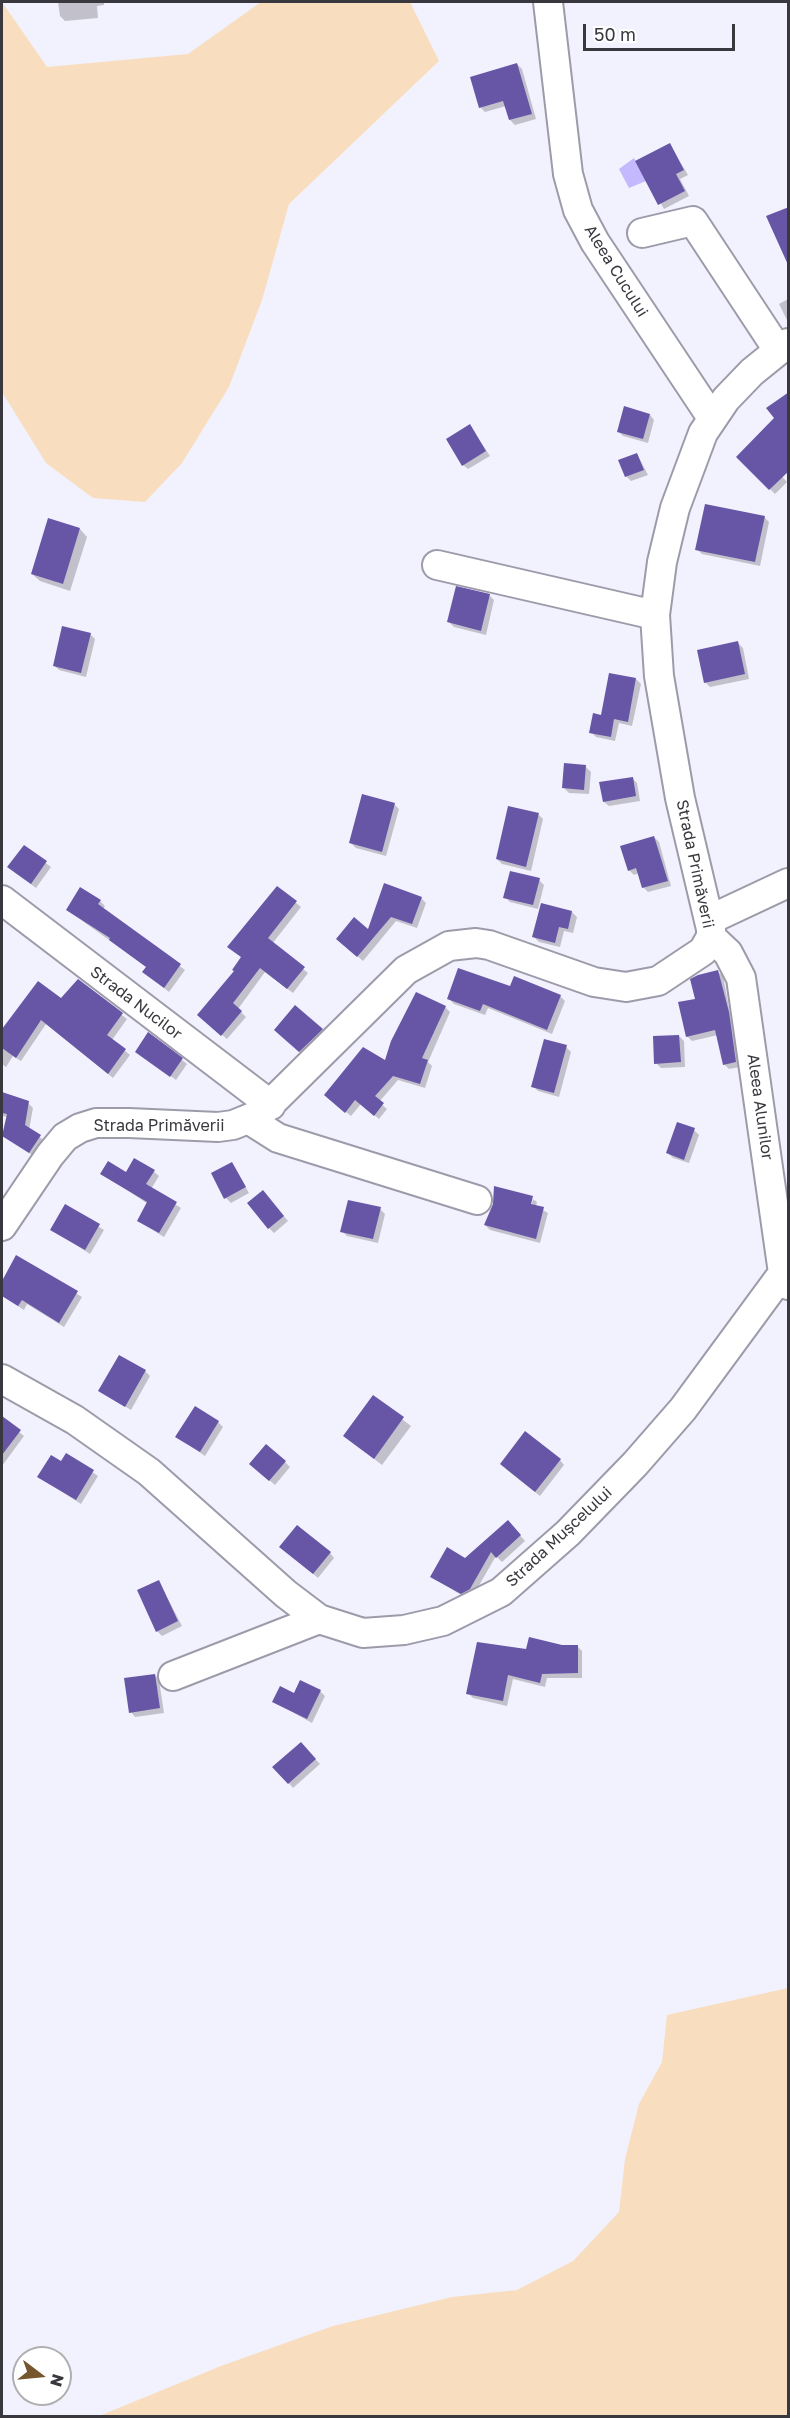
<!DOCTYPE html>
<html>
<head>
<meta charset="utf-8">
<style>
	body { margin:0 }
	#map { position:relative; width:790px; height:2418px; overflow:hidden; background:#f2f1fe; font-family:"Golos Text",sans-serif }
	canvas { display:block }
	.frame { position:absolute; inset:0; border:3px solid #39383e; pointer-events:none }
	.north { position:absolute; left:12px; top:2346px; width:60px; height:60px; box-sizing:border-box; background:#fff; border:2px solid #b0afb2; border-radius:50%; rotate:106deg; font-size:16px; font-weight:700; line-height:24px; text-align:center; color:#39383e }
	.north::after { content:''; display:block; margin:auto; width:21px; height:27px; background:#76562c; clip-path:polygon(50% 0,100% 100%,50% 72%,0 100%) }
	.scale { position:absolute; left:583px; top:24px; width:152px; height:27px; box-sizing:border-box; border:3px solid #39383e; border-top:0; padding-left:8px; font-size:18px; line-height:21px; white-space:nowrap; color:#39383e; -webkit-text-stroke:4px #fff; paint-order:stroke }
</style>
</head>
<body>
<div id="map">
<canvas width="790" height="2418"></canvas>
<div class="frame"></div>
<div class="north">N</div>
<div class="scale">50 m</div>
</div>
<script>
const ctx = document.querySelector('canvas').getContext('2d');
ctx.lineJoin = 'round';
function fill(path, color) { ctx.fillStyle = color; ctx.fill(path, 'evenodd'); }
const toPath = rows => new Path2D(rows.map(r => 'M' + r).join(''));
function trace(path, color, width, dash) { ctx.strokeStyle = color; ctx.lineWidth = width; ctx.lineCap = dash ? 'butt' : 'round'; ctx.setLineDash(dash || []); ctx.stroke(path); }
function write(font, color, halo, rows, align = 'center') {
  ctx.font = font + ' "Golos Text",sans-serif'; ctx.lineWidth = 6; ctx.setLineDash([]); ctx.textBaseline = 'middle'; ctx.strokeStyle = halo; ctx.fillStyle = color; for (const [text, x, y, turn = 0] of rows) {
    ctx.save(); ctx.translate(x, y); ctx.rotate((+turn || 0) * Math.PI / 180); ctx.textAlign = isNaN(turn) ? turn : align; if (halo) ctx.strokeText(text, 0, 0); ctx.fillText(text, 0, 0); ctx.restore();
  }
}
const green = toPath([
	[2,2,47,67,188,54,261,2,410,2,439,61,289,204,262,300,229,387,182,463,145,502,93,498,46,463,2,392],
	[788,1988,788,2416,99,2416,221,2366,333,2326,452,2297,517,2290,573,2261,619,2212,625,2159,639,2104,662,2062,667,2015]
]);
const water = toPath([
	[634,158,646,181,629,188,619,169]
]);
const shadow = toPath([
	[58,2,104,2,104,5,97,6,98,18,65,21,60,16],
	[517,64,522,69,536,119,515,125,510,120,506,106,485,112,480,107],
	[670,145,688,175,680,179,689,196,664,209,637,162],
	[788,299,788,322,779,304],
	[788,393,779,473,787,482,775,494,738,457,776,419],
	[650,415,654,420,648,443,623,436,618,431],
	[470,426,490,456,468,469,463,465],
	[637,454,648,475,631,481,626,476],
	[764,517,769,522,760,566,702,554,697,549],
	[80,529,87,537,70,591,40,581,32,574],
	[489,595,494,600,486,635,454,627,449,622],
	[90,634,95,639,86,677,59,670,54,665],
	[738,643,743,648,749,679,710,687,705,682],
	[636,679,641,684,632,726,619,723,615,741,596,737,591,732],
	[586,767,591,772,589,794,569,793,564,788],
	[632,778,637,783,640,801,609,806,604,802],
	[394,804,399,809,386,856,356,848,351,843],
	[539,815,543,819,531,871,502,864,497,859],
	[654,837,659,842,671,886,648,892,643,887,639,873,634,875,629,870],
	[24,847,51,867,36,888,14,872],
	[539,880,544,885,538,909,510,902,505,897],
	[278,888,301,907,272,944,308,973,293,993,265,972,238,1009,246,1017,227,1039,204,1020,235,971],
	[421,898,426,903,417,928,396,921,363,961,343,944],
	[100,901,105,906,103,909,185,970,169,992,149,976,147,967,67,910],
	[572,912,577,917,573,933,564,931,560,947,539,942,534,937],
	[718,972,723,976,740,1067,729,1069,724,1064,718,1035,692,1041,687,1036,697,1000],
	[515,978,560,996,565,1001,552,1034,488,1008,485,1015,454,1004,449,999,511,988],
	[78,981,127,1019,112,1040,130,1055,113,1078,46,1024,21,1061,13,1056,6,1067,2,1064,2,1029,61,1000],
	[445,1007,450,1012,428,1062,432,1066,425,1088,398,1080,379,1102,387,1109,379,1119,361,1104,351,1116,331,1100,386,1063],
	[322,1030,326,1035,305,1056,280,1035],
	[679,1036,684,1041,685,1067,661,1068,656,1063],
	[566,1047,571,1052,559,1097,538,1091,533,1086],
	[137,1052,182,1060,187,1064,176,1080],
	[2,1094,28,1103,33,1108,29,1130,45,1141,35,1157,4,1136,8,1117,2,1116],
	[694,1130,699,1135,689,1163,673,1158,668,1153],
	[232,1163,249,1193,231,1203,226,1198],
	[154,1172,159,1176,151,1189,181,1208,164,1237,138,1221,148,1204,102,1173],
	[268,1197,288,1221,274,1233,269,1228],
	[532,1197,530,1211,533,1199,537,1202,536,1206,548,1213,540,1243,490,1230,485,1225],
	[65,1206,104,1230,90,1254,52,1230],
	[380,1209,385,1214,378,1243,347,1236,342,1231],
	[17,1257,82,1297,64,1327,27,1304,24,1310,2,1296,2,1283],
	[145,1371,150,1376,131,1410,100,1391],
	[373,1397,411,1426,382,1465,345,1436],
	[2,1419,24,1436,2,1466],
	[218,1422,223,1427,205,1456,177,1437],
	[67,1455,98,1476,81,1504,39,1477,61,1463],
	[560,1460,564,1465,540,1496,506,1469],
	[285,1462,290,1467,275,1485,256,1469],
	[513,1527,525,1541,502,1562,496,1556,474,1594,466,1598,432,1577,466,1560],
	[286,1551,330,1553,334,1558,318,1578],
	[159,1582,182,1626,162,1636,157,1631],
	[562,1646,577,1646,582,1651,582,1678,547,1678,545,1687,513,1679,507,1706,473,1698,468,1693,527,1651],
	[155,1675,159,1680,164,1713,135,1717,131,1712],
	[320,1691,325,1696,312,1723,274,1702],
	[301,1744,320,1764,293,1788,275,1767]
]);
const building = toPath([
	[517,63,532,114,509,120,503,101,479,108,470,77],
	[670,143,684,170,676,174,685,191,658,205,635,161],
	[789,207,789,267,766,216],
	[789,392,789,471,769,490,736,457,774,418,766,408],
	[624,406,650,414,643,439,617,432],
	[470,424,486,451,462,466,446,439],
	[637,453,644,470,625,477,618,460],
	[705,504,765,516,755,562,695,550],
	[48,518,80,528,63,584,31,574],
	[456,586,490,594,481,631,447,622],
	[62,626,91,633,81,673,53,666],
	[738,641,745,674,704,683,697,650],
	[609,673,636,678,628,722,614,719,611,737,589,733,593,713,601,715],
	[564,763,586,765,584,790,562,788],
	[633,777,636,796,603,802,599,782],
	[362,794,395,803,382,852,349,843],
	[508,806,539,813,526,867,496,859],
	[654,836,668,881,642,888,636,868,628,871,620,846],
	[24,845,47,861,31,884,7,867],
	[510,871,540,878,533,905,503,898],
	[384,883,422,897,412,924,391,917,357,957,336,939,354,917,368,929],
	[277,886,297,901,268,938,305,967,287,989,260,968,233,1003,242,1011,221,1036,197,1015,234,971,232,970,241,957,227,947],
	[80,887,101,900,98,904,181,964,164,988,142,972,146,967,109,940,110,938,66,910],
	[541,903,572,911,568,929,559,927,555,943,532,937],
	[458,968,510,986,514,976,561,995,547,1030,483,1004,480,1011,447,999],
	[718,970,729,1012,736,1062,723,1065,715,1030,686,1037,678,1002,695,999,690,979,698,975],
	[78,979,123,1013,107,1035,126,1049,108,1074,41,1020,16,1058,2,1048,2,1029,38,981,61,998],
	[416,992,446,1006,422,1058,428,1060,420,1084,393,1076,375,1096,384,1103,374,1116,355,1100,345,1113,324,1095,363,1047,385,1060,391,1041],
	[295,1005,323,1029,299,1052,274,1030],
	[148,1032,183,1058,170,1077,135,1052],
	[679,1035,681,1062,654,1064,653,1036],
	[544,1039,567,1045,554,1093,531,1087],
	[2,1092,29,1101,25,1125,41,1135,29,1153,2,1136,7,1114,2,1113],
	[677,1122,695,1128,684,1160,666,1153],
	[134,1158,155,1170,146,1184,177,1202,159,1233,137,1221,147,1202,100,1174,108,1161,126,1172],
	[232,1162,246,1187,224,1199,211,1173],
	[494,1186,533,1196,531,1204,544,1207,536,1239,484,1225,493,1204],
	[263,1190,284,1216,268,1229,247,1203],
	[348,1200,381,1207,373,1239,340,1232],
	[65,1204,100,1224,85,1250,50,1230],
	[16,1255,78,1291,59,1323,22,1300,18,1306,2,1296,2,1281],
	[119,1355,146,1370,125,1407,98,1391],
	[373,1395,404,1417,374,1459,343,1436],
	[195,1406,219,1421,200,1452,175,1437],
	[2,1416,21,1430,2,1455],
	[525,1431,561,1459,535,1492,500,1464],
	[266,1444,286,1461,269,1481,249,1464],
	[66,1453,94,1470,76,1500,37,1477,51,1455,61,1461],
	[508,1520,521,1535,496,1558,491,1552,470,1589,461,1594,430,1577,447,1547,465,1558],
	[297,1525,331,1552,313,1574,279,1547],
	[159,1580,178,1621,156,1632,137,1590],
	[529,1637,562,1645,578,1645,578,1673,542,1674,540,1683,508,1675,503,1701,466,1694,477,1642,526,1649],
	[155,1674,160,1708,129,1713,124,1678],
	[300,1680,321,1690,307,1719,272,1702,280,1686,294,1693],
	[301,1742,316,1759,288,1784,272,1767]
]);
const minor = toPath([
	[548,2,568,174,578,210,595,242,712,418],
	[642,233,693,221,778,350],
	[437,565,655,615],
	[2,900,271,1105],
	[709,920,788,883],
	[711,937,728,953,741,978,783,1273,788,1285],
	[248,1119,278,1138,477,1200],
	[2,1226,50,1155,65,1137,80,1128,96,1123,129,1123,218,1127,233,1125,260,1114,406,970,449,946,476,943,489,945,594,982,626,987,658,981,703,951,711,937,711,929,680,798,659,676,655,615,662,562,675,508,703,433,726,399,752,372,788,343],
	[2,1379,75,1420,149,1472,286,1594,319,1619,363,1633,404,1630,443,1621,501,1592,568,1533,635,1464,683,1409,783,1273],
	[173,1676,319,1619]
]);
const streetNames = [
	["Aleea Cucului",616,271,58],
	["Strada Primăverii",695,864,78],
	["Strada Nucilor",136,1003,37],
	["Aleea Alunilor",760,1107,82],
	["Strada Primăverii",159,1126],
	["Strada Mușcelului",559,1537,-43]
];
fill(green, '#f8debf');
fill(water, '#c4b8ff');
fill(shadow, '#0003');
fill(building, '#6755a6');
trace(minor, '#9d9baa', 32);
trace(minor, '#fff', 28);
write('16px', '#39383e', '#fff', streetNames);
</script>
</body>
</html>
